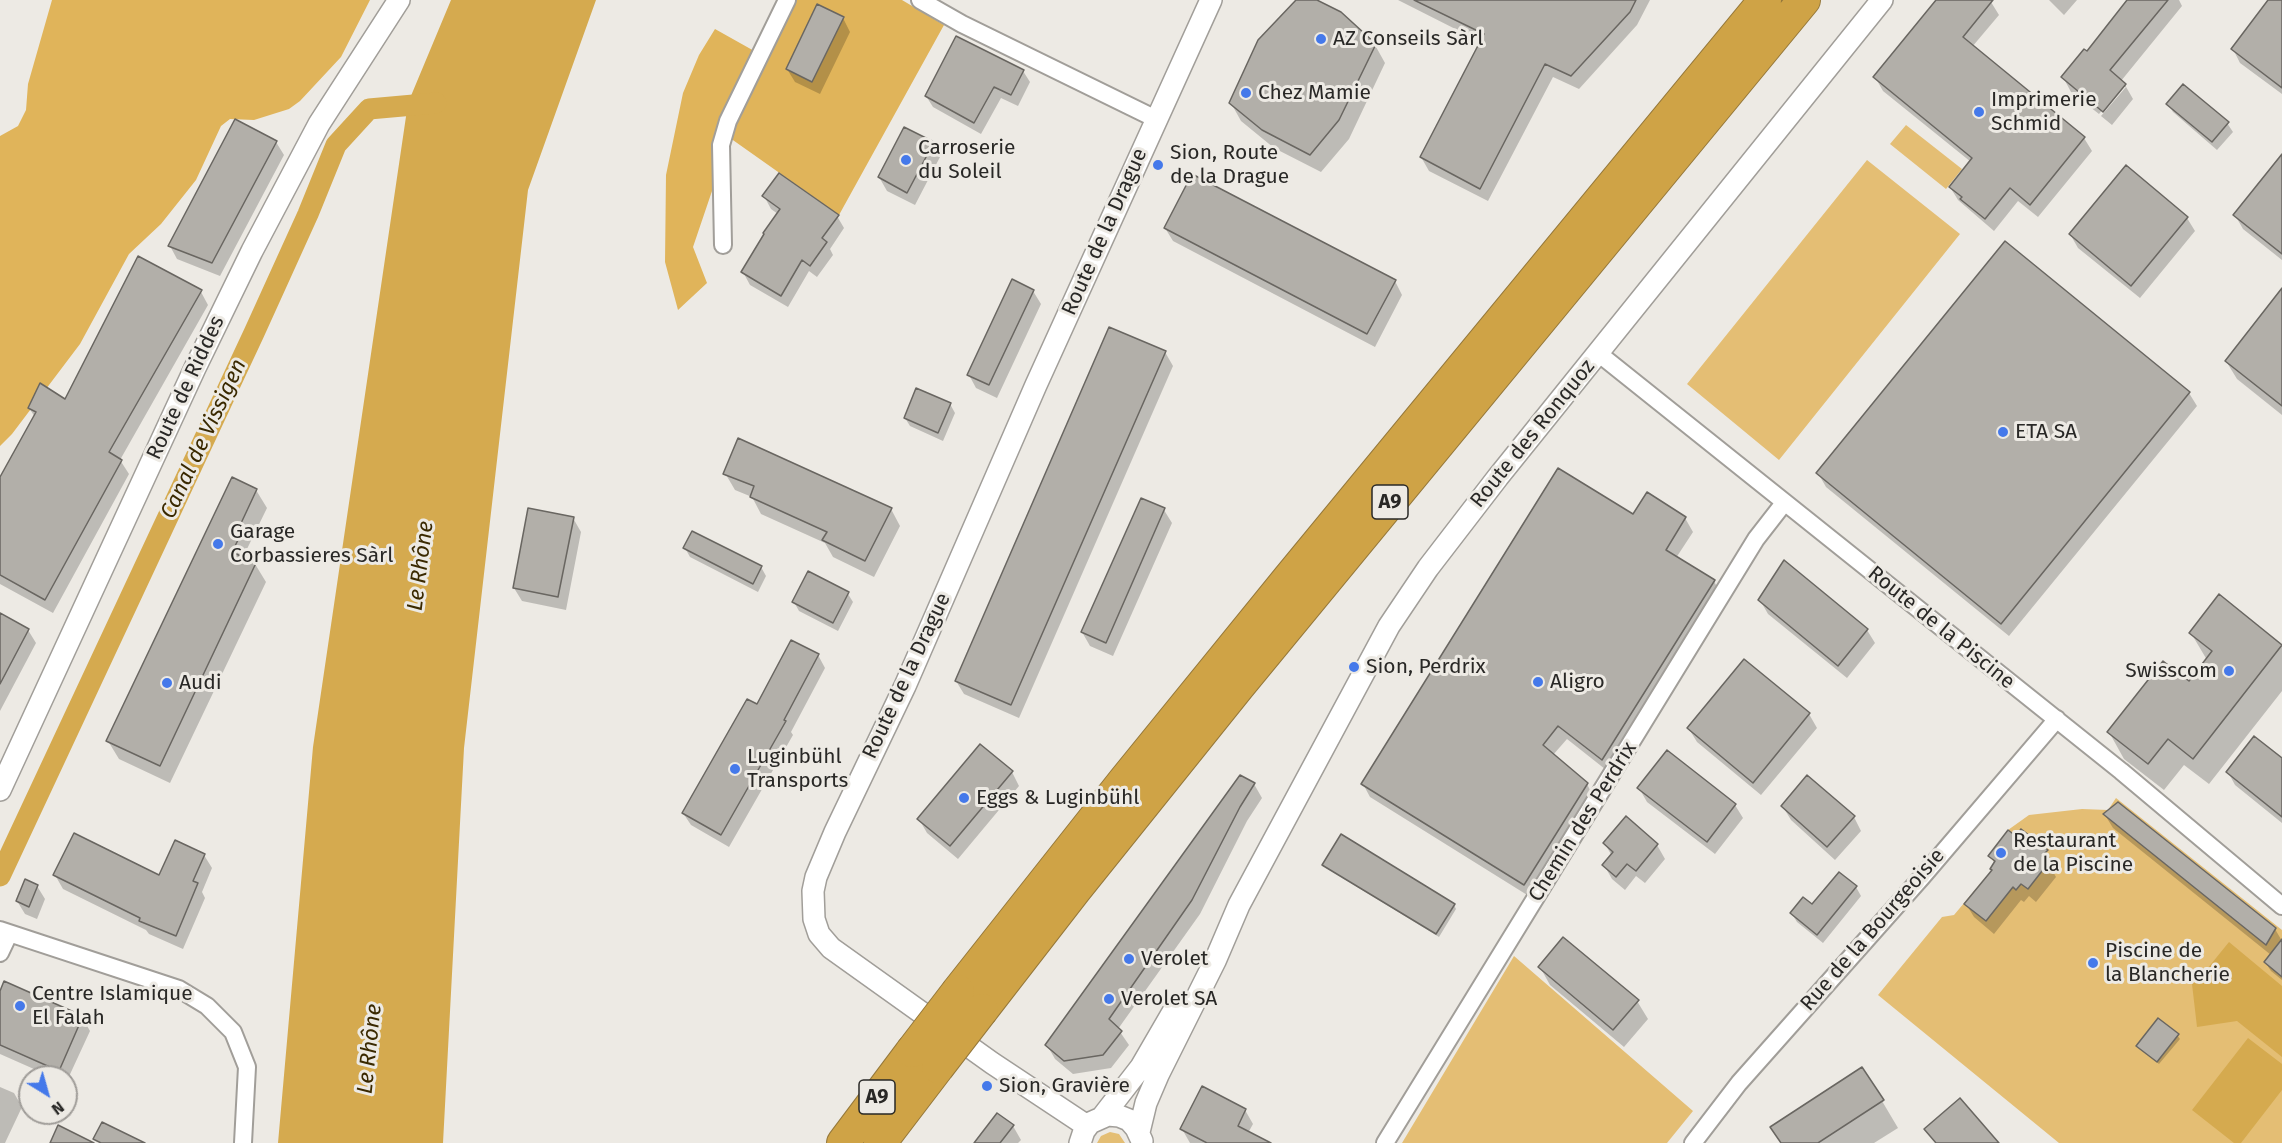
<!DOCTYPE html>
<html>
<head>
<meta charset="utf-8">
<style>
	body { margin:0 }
	#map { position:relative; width:2282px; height:1143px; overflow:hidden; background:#edeae4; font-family:"Fira Sans",sans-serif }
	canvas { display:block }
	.north { position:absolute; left:18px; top:1065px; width:60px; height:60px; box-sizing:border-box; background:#edeae4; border:2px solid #9f9c98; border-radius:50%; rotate:143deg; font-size:16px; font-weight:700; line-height:24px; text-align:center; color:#292826 }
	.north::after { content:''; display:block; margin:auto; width:21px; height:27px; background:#4579ea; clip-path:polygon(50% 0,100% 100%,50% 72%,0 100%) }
</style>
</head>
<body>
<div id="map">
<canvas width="2282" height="1143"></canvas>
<div class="north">N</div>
</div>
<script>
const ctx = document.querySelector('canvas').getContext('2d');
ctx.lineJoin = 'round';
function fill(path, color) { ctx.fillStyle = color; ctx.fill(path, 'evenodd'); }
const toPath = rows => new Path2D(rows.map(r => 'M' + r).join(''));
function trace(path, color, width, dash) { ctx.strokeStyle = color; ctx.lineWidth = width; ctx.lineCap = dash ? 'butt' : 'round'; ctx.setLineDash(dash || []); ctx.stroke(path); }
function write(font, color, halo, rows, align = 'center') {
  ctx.font = font + ' "Fira Sans",sans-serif'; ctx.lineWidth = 6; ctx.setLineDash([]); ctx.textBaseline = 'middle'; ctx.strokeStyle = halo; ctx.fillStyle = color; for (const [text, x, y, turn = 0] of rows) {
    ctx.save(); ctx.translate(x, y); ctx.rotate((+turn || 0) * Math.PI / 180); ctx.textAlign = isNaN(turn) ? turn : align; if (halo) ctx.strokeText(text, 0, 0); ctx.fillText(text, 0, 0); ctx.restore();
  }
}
const green = toPath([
	[1906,125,1962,169,1946,189,1890,144],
	[1867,160,1960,234,1779,460,1687,384],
	[2116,798,2282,930,2282,1143,2059,1143,1878,995,1942,917,1954,915,1980,884,1986,889,1997,875,1990,869,1995,862,1988,856,2008,830,2029,815,2082,809,2108,810],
	[1514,956,1693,1111,1667,1143,1402,1143],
	[1110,1132,1119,1134,1125,1143,1097,1143,1101,1136]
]);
const forest = toPath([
	[52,0,370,0,341,57,300,101,289,109,254,120,230,119,221,126,196,180,161,224,129,254,80,344,12,434,0,446,0,136,18,126,26,110,28,84],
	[787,0,902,0,944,25,839,215,730,138,693,247,707,283,678,310,665,262,666,175,683,93,699,55,715,29,756,52]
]);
const water = toPath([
	[451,0,596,0,528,190,464,748,443,1143,278,1143,313,747,408,103],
	[2229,942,2282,986,2282,1057,2237,1021,2197,1027,2192,984,2199,979],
	[2248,1038,2282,1064,2282,1090,2241,1143,2234,1143,2192,1110]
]);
const shadow = toPath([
	[1298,0,1314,0,1375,45,1385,63,1349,139,1321,172,1274,148,1241,121,1231,103],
	[1398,0,1650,0,1637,25,1579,89,1553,77,1488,201,1429,171,1421,157,1481,42],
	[1938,0,1989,0,1991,2,1999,15,1972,47,2084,138,2092,151,2038,217,2018,201,1994,231,1958,200,1950,187,1971,162,1883,91,1875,77],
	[2049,0,2077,0,2064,15],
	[2128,0,2179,0,2182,6,2121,81,2125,85,2133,99,2112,125,2101,116,2126,87,2122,87,2099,114,2071,92,2063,77,2087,53],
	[2270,0,2282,0,2282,94,2240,63,2233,49],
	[843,18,850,32,820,94,795,82,787,69],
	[1023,71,1030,82,1018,106,1001,98,981,134,933,107,926,96],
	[2168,104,2227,123,2233,132,2217,150,2173,112],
	[276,142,284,155,220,276,177,259,170,246],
	[932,144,940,157,915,205,887,191,879,177],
	[2282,164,2282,260,2243,229,2235,215],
	[764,196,837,216,844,228,830,249,833,255,817,277,809,271,788,307,750,285,743,272,778,214,771,209],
	[2187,218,2195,231,2140,298,2078,248,2070,234],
	[1165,228,1395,281,1402,295,1375,347,1173,241],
	[1033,291,1041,304,997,398,976,388,969,375],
	[201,292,208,305,120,460,129,474,53,613,0,584,0,481,35,417,29,408,65,401],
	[2282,300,2282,415,2237,379,2226,361],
	[1165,352,1173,366,1019,718,964,694,956,681],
	[2189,393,2197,406,2009,636,1826,487,1818,473],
	[950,404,955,413,943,441,910,426,905,418],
	[725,473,891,509,900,526,874,577,833,557,825,543,761,514,752,497,735,490],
	[256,490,267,508,246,551,249,555,247,560,255,564,266,582,170,783,119,759,108,741],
	[1164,510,1172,523,1113,656,1090,646,1082,632],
	[1634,516,1685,518,1693,532,1676,558,1714,581,1721,595,1610,773,1567,739,1553,755,1587,784,1594,798,1532,898,1370,797,1363,784],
	[573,518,581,532,566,610,522,601,514,588],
	[685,548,761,567,766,576,758,592,690,557],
	[848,594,853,602,838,631,799,611,794,602],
	[1760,600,1867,630,1875,643,1847,678,1768,614],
	[0,615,28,630,36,643,0,711],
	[2191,633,2282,645,2282,691,2209,784,2184,765,2164,790,2124,759,2109,732,2189,683,2207,660],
	[818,655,825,668,791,732,793,735,729,847,691,825,683,813,757,707],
	[1744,661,1809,714,1817,728,1761,795,1697,742,1689,729],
	[2282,760,2282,823,2235,785,2228,772],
	[1012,772,1019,786,958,859,927,833,919,819],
	[1254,784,1262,798,1247,821,1200,914,1118,1029,1129,1045,1111,1068,1073,1074,1055,1059,1047,1045],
	[1639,788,1735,805,1743,818,1715,854,1647,802],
	[1783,807,1854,817,1861,831,1835,860,1791,820],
	[2105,815,2275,929,2282,941,2282,980,2271,971,2265,962,2271,955,2113,828],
	[1626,818,1657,845,1665,859,1645,883,1636,876,1625,890,1612,879,1604,865,1612,856,1605,844],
	[2016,838,2046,851,2054,864,2051,868,2056,877,2036,902,2029,896,2024,902,2021,900,1994,934,1974,917,1966,904,1993,871,1995,864,1990,856],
	[204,855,212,868,202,892,205,898,183,949,149,934,146,930,63,889,55,875,159,877],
	[1324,865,1454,905,1456,909,1439,937,1326,868],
	[37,886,45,899,37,919,25,914,17,901],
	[1856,887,1861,896,1823,943,1797,922,1792,914],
	[1540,967,1637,1001,1648,1019,1624,1047,1550,985],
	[0,995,82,1017,90,1031,66,1083,66,1077,52,1077,0,1054],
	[2177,1035,2180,1039,2159,1064,2138,1046],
	[0,1087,14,1093,22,1107,5,1143,0,1143],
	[1203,1088,1245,1110,1253,1124,1248,1133,1263,1143,1190,1143,1182,1129],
	[1882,1101,1898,1128,1874,1143,1782,1143],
	[1013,1126,1021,1140,1018,1143,984,1143]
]);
const canal = toPath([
	[0,876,254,333,308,214,336,145,369,109,436,103]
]);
const building = toPath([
	[1296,0,1317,0,1341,12,1376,44,1339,120,1310,155,1262,130,1229,103,1258,40,1296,0],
	[1414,0,1636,0,1630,12,1571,76,1545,64,1480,189,1420,157,1484,34,1414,0],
	[1936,0,1993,0,1963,37,2085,137,2030,205,2010,188,1985,219,1960,199,1962,197,1949,187,1972,158,1873,77,1936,0],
	[2127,0,2168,0,2110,70,2126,84,2103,112,2061,77,2084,49,2087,51,2127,0],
	[2268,0,2282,0,2282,88,2231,49,2268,0],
	[817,4,844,17,812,82,786,69,817,4],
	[956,36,1024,70,1011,95,994,87,974,123,925,96,956,36],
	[2183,84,2229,122,2212,142,2166,104,2183,84],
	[235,119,277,141,212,263,168,246,235,119],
	[904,127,934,142,907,193,878,177,904,127],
	[2282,154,2282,254,2233,215,2282,154],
	[2126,165,2188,217,2131,286,2069,234,2126,165],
	[779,173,839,215,822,238,827,242,810,266,802,260,781,296,741,272,764,234,763,233,780,209,762,196,779,173],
	[1192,174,1396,280,1367,334,1164,228,1192,174],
	[2005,241,2190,392,2001,624,1816,473,2005,241],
	[138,256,202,290,109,452,122,460,45,600,0,575,0,477,36,412,28,408,40,383,65,399,138,256],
	[1012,279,1034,290,989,385,967,375,1012,279],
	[2282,288,2282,406,2225,361,2282,288],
	[1109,327,1166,351,1011,705,955,681,1109,327],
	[916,388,951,403,938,433,904,418,916,388],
	[738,438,892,508,865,561,822,540,827,532,750,497,754,486,723,474,738,438],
	[1558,468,1633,514,1647,492,1686,517,1666,550,1715,580,1602,760,1558,726,1543,745,1588,783,1524,885,1361,784,1558,468],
	[232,477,257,489,236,534,240,536,232,552,256,563,160,766,106,741,232,477],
	[1141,498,1165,508,1106,643,1081,632,1141,498],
	[528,508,574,517,558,597,513,588,528,508],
	[692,531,762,566,753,584,683,548,692,531],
	[1784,560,1868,629,1838,666,1758,600,1784,560],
	[808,571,849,592,833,623,792,602,808,571],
	[2219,594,2282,645,2193,759,2168,739,2148,764,2107,732,2163,661,2189,681,2212,651,2189,633,2219,594],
	[0,613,29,629,0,684,0,613],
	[791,640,819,654,784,720,786,721,721,835,682,813,747,699,757,704,791,640],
	[1744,659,1810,713,1753,783,1687,728,1744,659],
	[2254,736,2282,758,2282,817,2226,772,2254,736],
	[980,744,1013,771,950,846,917,819,980,744],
	[1667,750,1736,804,1707,842,1637,788,1667,750],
	[1240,775,1255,783,1240,807,1192,900,1109,1019,1122,1031,1103,1055,1064,1061,1045,1045,1240,775],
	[1807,775,1855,816,1827,847,1781,806,1807,775],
	[2118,802,2276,928,2266,945,2103,814,2118,802],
	[1626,816,1658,844,1636,871,1627,864,1616,877,1602,865,1613,852,1603,843,1626,816],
	[2021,829,2048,850,2042,856,2049,862,2028,889,2021,884,2016,890,2013,887,1986,921,1964,904,1992,870,1990,869,1995,861,1988,856,2008,830,2016,836,2021,829],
	[74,833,159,875,175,840,205,854,193,881,198,883,176,936,139,921,140,918,53,875,74,833],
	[1341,834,1455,904,1436,934,1322,865,1341,834],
	[1839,872,1857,886,1817,935,1790,913,1803,897,1812,904,1839,872],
	[25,879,38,885,29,907,16,901,25,879],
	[1563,937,1639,1000,1613,1030,1538,967,1563,937],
	[2282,939,2282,977,2264,962,2282,939],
	[4,981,83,1016,59,1071,0,1045,0,991,4,981],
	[2158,1018,2179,1034,2157,1062,2136,1046,2158,1018],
	[1862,1067,1884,1100,1818,1143,1781,1143,1770,1127,1862,1067],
	[1202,1086,1246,1109,1238,1126,1271,1143,1207,1143,1180,1129,1202,1086],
	[1960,1098,1999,1143,1936,1143,1924,1129,1960,1098],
	[997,1113,1014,1125,1000,1143,974,1143,997,1113],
	[102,1122,145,1143,101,1143,93,1139,102,1122],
	[58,1125,94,1143,50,1143,58,1125]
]);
const minor = toPath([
	[920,0,962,24,1156,119],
	[723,245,721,145,728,121,787,0],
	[1598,353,2121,771,2282,906],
	[0,930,179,989,207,1006,233,1032,247,1067,243,1143],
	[0,953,9,934],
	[1385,1143,1756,539,1784,503],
	[1693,1143,1739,1083,1922,877,2057,719]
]);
const tertiary = toPath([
	[0,790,195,368,252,251,319,124,399,0],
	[1103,1116,1141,1067,1177,1005],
	[1087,1126,992,1063,831,948,819,934,814,919,813,891,816,877,835,832,905,686,1036,385,1211,0],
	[1139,1132,1146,1103,1158,1075,1215,961,1239,905,1389,626,1428,568,1498,477,1882,0],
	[1080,1143,1084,1131,1090,1123,1108,1115,1119,1116,1129,1120,1136,1128,1142,1141]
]);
const motorway = toPath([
	[958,991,1124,781,1289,578,1765,0],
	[982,1010,1075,890,1238,687,1804,0],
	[843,1143,912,1051],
	[880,1143,938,1067]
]);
const motorwayBridge = toPath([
	[912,1051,958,991],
	[938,1067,982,1010]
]);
const markers = [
	[1321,39,6,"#4579ea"],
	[1246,93,6,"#4579ea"],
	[1979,112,6,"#4579ea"],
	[906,160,6,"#4579ea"],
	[1158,165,6,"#4579ea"],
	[2003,432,6,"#4579ea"],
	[218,544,6,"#4579ea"],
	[1354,667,6,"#4579ea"],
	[2229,671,6,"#4579ea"],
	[1538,682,6,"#4579ea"],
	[167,683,6,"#4579ea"],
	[735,769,6,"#4579ea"],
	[964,798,6,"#4579ea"],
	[2001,853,6,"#4579ea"],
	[1129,959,6,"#4579ea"],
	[2093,963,6,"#4579ea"],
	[1109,999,6,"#4579ea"],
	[20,1006,6,"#4579ea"],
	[987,1086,6,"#4579ea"]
];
const shields = [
	[1390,502,36],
	[877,1097,36]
];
const shieldNames = [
	["A9",1390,502],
	["A9",877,1097]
];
const poiNames = [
	["AZ Conseils Sàrl",1333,39],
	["Chez Mamie",1258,93],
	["Imprimerie",1991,100],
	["Schmid",1991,124],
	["Carroserie",918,148],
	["du Soleil",918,172],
	["Sion, Route",1170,153],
	["de la Drague",1170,177],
	["ETA SA",2015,432],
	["Garage",230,532],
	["Corbassieres Sàrl",230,556],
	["Sion, Perdrix",1366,667],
	["Swisscom",2217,671,"right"],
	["Aligro",1550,682],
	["Audi",179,683],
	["Luginbühl",747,757],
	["Transports",747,781],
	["Eggs & Luginbühl",976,798],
	["Restaurant",2013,841],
	["de la Piscine",2013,865],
	["Piscine de",2105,951],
	["la Blancherie",2105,975],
	["Verolet",1141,959],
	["Centre Islamique",32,994],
	["El Falah",32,1018],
	["Verolet SA",1121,999],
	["Sion, Gravière",999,1086]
];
const streetNames = [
	["Route de la Drague",1105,232,-66],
	["Route de Riddes",186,388,-65],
	["Route des Ronquoz",1533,434,-51],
	["Route de la Piscine",1941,628,39],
	["Route de la Drague",907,676,-65],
	["Chemin des Perdrix",1583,822,-58],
	["Rue de la Bourgeoisie",1873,930,-49]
];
const waterNames = [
	["Canal de Vissigen",204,439,-65],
	["Le Rhône",421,566,-83],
	["Le Rhône",370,1049,-84]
];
fill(green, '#e4be74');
fill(forest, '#e0b45a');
fill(water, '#d5aa4f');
fill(shadow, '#0003');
trace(canal, '#d5aa4f', 21);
fill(building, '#b2afa9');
trace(building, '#696661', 1.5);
trace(minor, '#a19e99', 20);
trace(tertiary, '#a19e99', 24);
trace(motorway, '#95783b', 34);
trace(minor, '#fff', 16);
trace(tertiary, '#fff', 21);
trace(motorway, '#cfa346', 32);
trace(motorwayBridge, '#95783b', 34, []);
trace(motorwayBridge, '#cfa346', 32);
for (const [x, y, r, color] of markers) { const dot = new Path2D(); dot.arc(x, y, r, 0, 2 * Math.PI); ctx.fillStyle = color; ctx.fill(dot); trace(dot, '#edeae4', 2); }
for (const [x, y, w] of shields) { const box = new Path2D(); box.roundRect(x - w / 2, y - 17, w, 34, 4.5); ctx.fillStyle = '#edeae4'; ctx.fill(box); trace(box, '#292826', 1.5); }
write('bold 20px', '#292826', null, shieldNames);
write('21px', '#292826', '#edeae4', poiNames, 'left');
write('21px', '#292826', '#edeae4', streetNames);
write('italic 22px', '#3a2900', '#edeae4', waterNames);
</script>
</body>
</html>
